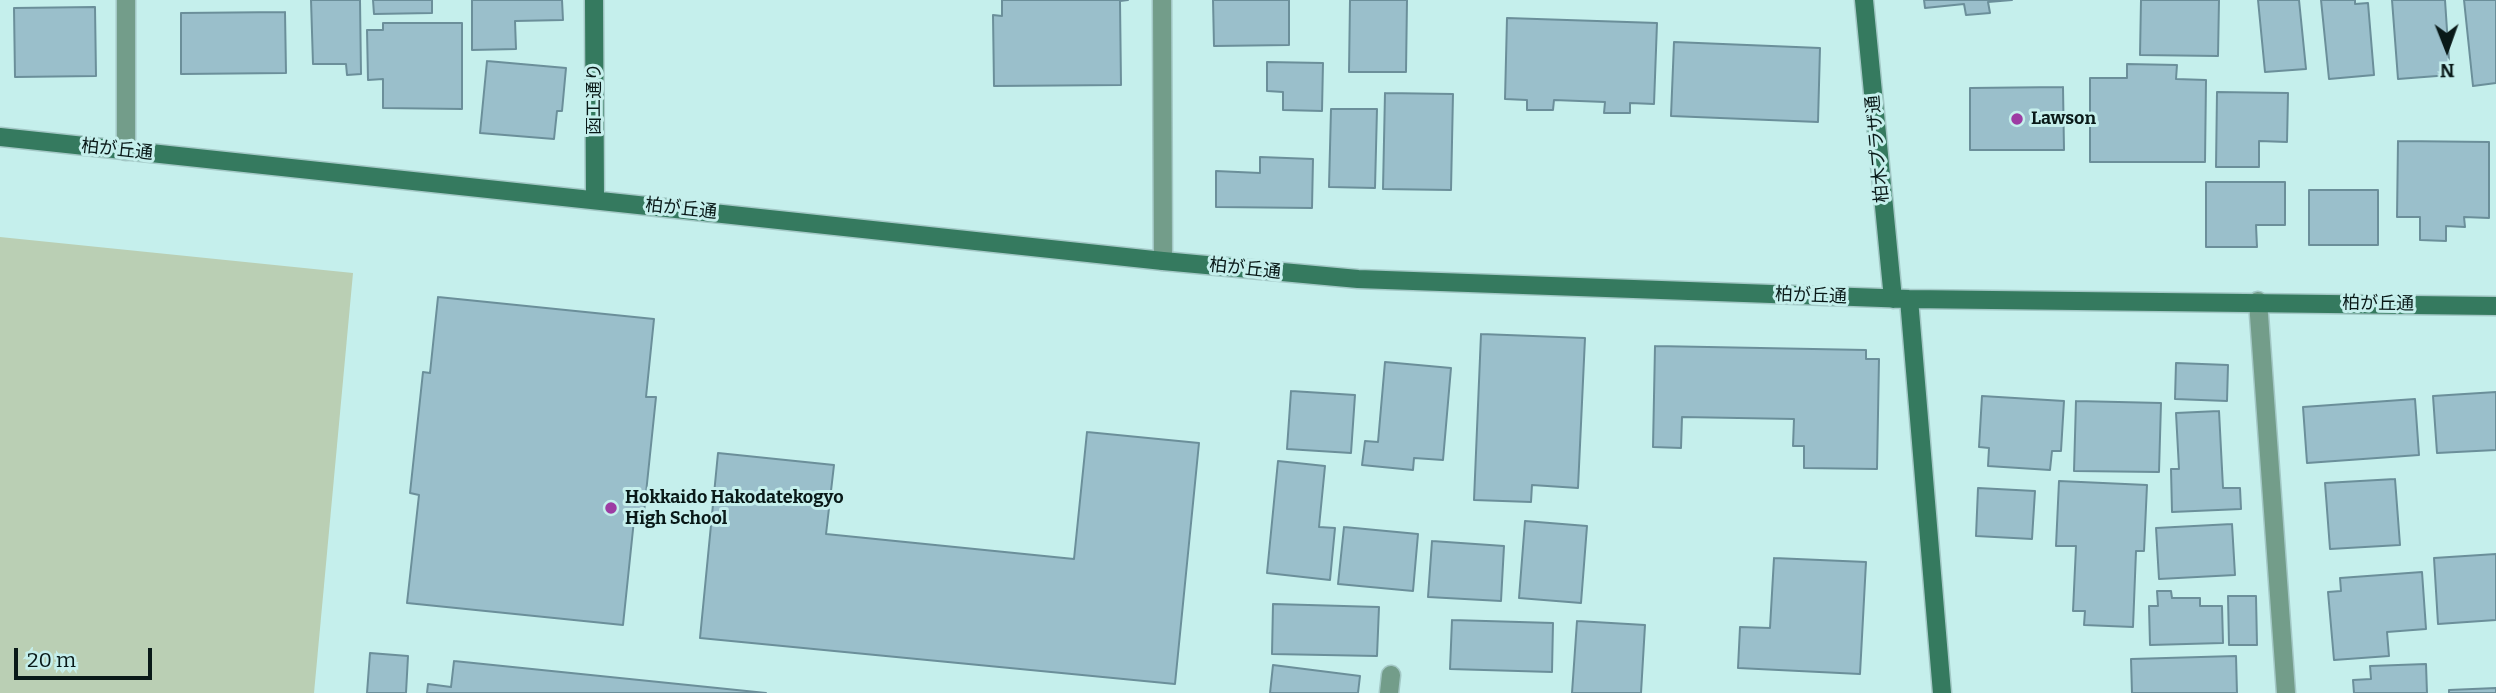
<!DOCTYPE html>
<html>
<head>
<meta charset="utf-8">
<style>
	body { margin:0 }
	#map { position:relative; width:2496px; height:693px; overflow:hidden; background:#c5efec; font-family:Bitter,serif }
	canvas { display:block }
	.north { position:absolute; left:2412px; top:14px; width:70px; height:70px; -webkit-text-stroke:5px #c5efec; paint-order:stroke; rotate:179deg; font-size:19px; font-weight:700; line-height:28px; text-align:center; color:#091918 }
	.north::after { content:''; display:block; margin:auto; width:24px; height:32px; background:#091918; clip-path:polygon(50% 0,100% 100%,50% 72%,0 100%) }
	.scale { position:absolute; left:14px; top:648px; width:138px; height:32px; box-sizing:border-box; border:4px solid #091918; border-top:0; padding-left:9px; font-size:21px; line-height:24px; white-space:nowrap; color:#091918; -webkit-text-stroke:5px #c5efec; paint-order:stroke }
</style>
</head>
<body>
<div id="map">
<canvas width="2496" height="693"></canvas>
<div class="north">N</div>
<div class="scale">20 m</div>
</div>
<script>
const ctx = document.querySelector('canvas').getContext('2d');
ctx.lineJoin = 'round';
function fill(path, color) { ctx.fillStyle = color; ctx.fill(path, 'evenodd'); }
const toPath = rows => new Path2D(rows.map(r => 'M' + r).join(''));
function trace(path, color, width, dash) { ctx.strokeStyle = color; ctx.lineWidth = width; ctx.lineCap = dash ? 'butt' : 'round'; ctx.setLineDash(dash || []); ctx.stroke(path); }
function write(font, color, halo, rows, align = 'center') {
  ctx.font = font + ' Bitter,"Noto Sans JP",serif'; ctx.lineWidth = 6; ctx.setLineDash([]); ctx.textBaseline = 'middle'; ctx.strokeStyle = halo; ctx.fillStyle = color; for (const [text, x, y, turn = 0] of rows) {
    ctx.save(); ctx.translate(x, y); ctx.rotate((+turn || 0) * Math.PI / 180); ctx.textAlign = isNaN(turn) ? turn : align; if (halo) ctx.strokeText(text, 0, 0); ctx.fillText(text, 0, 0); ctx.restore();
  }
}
const green = toPath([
	[0,237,353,273,314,693,0,693]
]);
const building = toPath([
	[311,0,360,0,361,74,347,75,346,64,313,64,311,0],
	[373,0,432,0,432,13,374,14,373,0],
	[472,0,562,0,563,20,515,21,516,49,472,50,472,0],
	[1002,0,1128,0,1120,1,1121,85,994,86,993,15,1002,16,1002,0],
	[1213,0,1289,0,1289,45,1214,46,1213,0],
	[1350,0,1407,0,1406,72,1349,72,1350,0],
	[1924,0,2012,0,1988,2,1990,13,1966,15,1964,4,1925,8,1924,0],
	[2141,0,2219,0,2218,56,2140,55,2141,0],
	[2258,0,2299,0,2306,69,2265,72,2258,0],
	[2321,0,2355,0,2355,4,2368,3,2374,75,2329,79,2321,0],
	[2392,0,2445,0,2450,75,2398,79,2392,0],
	[2464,0,2496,0,2496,83,2473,86,2464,0],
	[95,7,96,76,15,77,14,8,95,7],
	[285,12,286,73,181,74,181,13,285,12],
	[1507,18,1657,23,1654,104,1630,103,1630,113,1604,113,1605,102,1554,100,1553,110,1527,110,1527,100,1505,99,1507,18],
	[383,23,462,23,462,109,383,108,383,79,368,80,367,30,383,30,383,23],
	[1674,42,1820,48,1818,122,1671,116,1674,42],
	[487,61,566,68,562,111,557,111,554,139,480,133,487,61],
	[1267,62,1323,63,1322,111,1283,110,1283,92,1267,91,1267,62],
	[2127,64,2177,65,2176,79,2206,80,2205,162,2090,162,2090,78,2127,78,2127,64],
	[2063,87,2064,150,1970,150,1970,88,2063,87],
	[2217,92,2288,93,2287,142,2259,141,2259,167,2216,167,2217,92],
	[1385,93,1453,94,1451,190,1383,189,1385,93],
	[1331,109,1377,109,1375,188,1329,187,1331,109],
	[2398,141,2489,142,2489,218,2464,217,2465,227,2446,226,2446,241,2420,240,2420,217,2397,217,2398,141],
	[1260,157,1313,159,1312,208,1216,207,1216,171,1260,173,1260,157],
	[2206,182,2285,182,2285,225,2256,225,2257,247,2206,247,2206,182],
	[2309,190,2378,190,2378,245,2309,245,2309,190],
	[438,297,654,319,646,397,656,397,643,522,634,520,623,625,407,603,419,495,410,493,423,372,430,373,438,297],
	[1481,334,1585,338,1578,488,1532,485,1531,502,1474,500,1481,334],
	[1655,346,1866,350,1866,359,1879,359,1877,469,1804,468,1804,446,1793,446,1794,419,1682,417,1681,448,1653,447,1655,346],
	[1385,362,1451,368,1443,460,1414,458,1413,470,1362,465,1365,441,1378,442,1385,362],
	[2176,363,2228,365,2227,401,2175,399,2176,363],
	[1291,391,1355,395,1351,453,1287,449,1291,391],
	[2496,392,2496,450,2437,453,2433,396,2496,392],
	[1982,396,2064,401,2061,451,2052,451,2050,470,1988,466,1989,448,1979,447,1982,396],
	[2415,399,2419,455,2307,463,2303,407,2415,399],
	[2076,401,2161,403,2159,472,2074,471,2076,401],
	[2219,411,2223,488,2240,488,2241,509,2172,512,2171,469,2179,469,2176,413,2219,411],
	[1087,432,1199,443,1175,684,700,638,718,453,834,465,826,534,1074,559,1087,432],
	[1278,461,1325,466,1319,527,1335,528,1330,580,1267,573,1278,461],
	[2395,479,2400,545,2330,549,2325,483,2395,479],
	[2059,481,2147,485,2144,551,2136,551,2133,627,2084,625,2085,611,2073,611,2076,546,2056,546,2059,481],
	[1978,488,2035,491,2032,539,1976,536,1978,488],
	[1525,521,1587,526,1581,603,1519,598,1525,521],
	[2232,524,2235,575,2159,579,2156,528,2232,524],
	[1344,527,1418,534,1413,591,1338,584,1344,527],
	[1432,541,1504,546,1501,601,1428,597,1432,541],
	[2496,554,2496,620,2438,624,2434,558,2496,554],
	[1774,558,1866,562,1860,674,1738,668,1740,627,1770,628,1774,558],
	[2422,572,2426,629,2387,632,2389,656,2334,660,2328,592,2341,591,2340,578,2422,572],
	[2157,591,2171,591,2172,598,2200,598,2200,606,2222,606,2223,643,2150,645,2149,606,2158,606,2157,591],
	[2228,596,2256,596,2257,645,2229,645,2228,596],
	[1273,604,1379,607,1377,656,1272,654,1273,604],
	[1452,620,1553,623,1552,672,1450,669,1452,620],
	[1577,621,1645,625,1641,693,1572,693,1577,621],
	[370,653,408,656,406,693,367,693,370,653],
	[2236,656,2237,693,2132,693,2131,659,2236,656],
	[454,661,766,693,427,693,428,684,451,687,454,661],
	[2426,664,2427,693,2354,693,2353,680,2371,679,2370,666,2426,664],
	[1273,665,1360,676,1358,693,1270,693,1273,665],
	[2496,688,2496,693,2449,693,2449,690,2496,688]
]);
const street = toPath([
	[126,0,126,151],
	[1162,0,1163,261],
	[2258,301,2286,693],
	[1389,693,1391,675]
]);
const secondary = toPath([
	[594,0,595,199],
	[1864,0,1893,299],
	[0,137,1163,261,1358,279,1909,299,2496,306],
	[1909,299,1942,693]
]);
const markers = [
	[2017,119,7,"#9d3ca3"],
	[611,508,7,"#9d3ca3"]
];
const streetNames = [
	["函工通り",595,99,-90],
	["柏木プラザ通",1878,149,-95],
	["柏が丘通",117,150,6],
	["柏が丘通",681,209,6],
	["柏が丘通",1245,269,6],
	["柏が丘通",1811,296,2],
	["柏が丘通",2378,304,1]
];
const poiNames = [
	["Lawson",2031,119],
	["Hokkaido Hakodatekogyo",625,498],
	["High School",625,519]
];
fill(green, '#bacfb4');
fill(building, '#9abfcb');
trace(building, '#6b8f9a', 2);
trace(street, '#a3c8c6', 21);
trace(secondary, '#a3c8c6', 21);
trace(street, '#739d8a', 18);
trace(secondary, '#357a5f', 18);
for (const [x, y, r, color] of markers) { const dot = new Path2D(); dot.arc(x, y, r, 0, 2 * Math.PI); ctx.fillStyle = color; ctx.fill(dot); trace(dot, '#c5efec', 2.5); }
write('18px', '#091918', '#c5efec', streetNames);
write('bold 18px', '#091918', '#c5efec', poiNames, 'left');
</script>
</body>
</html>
